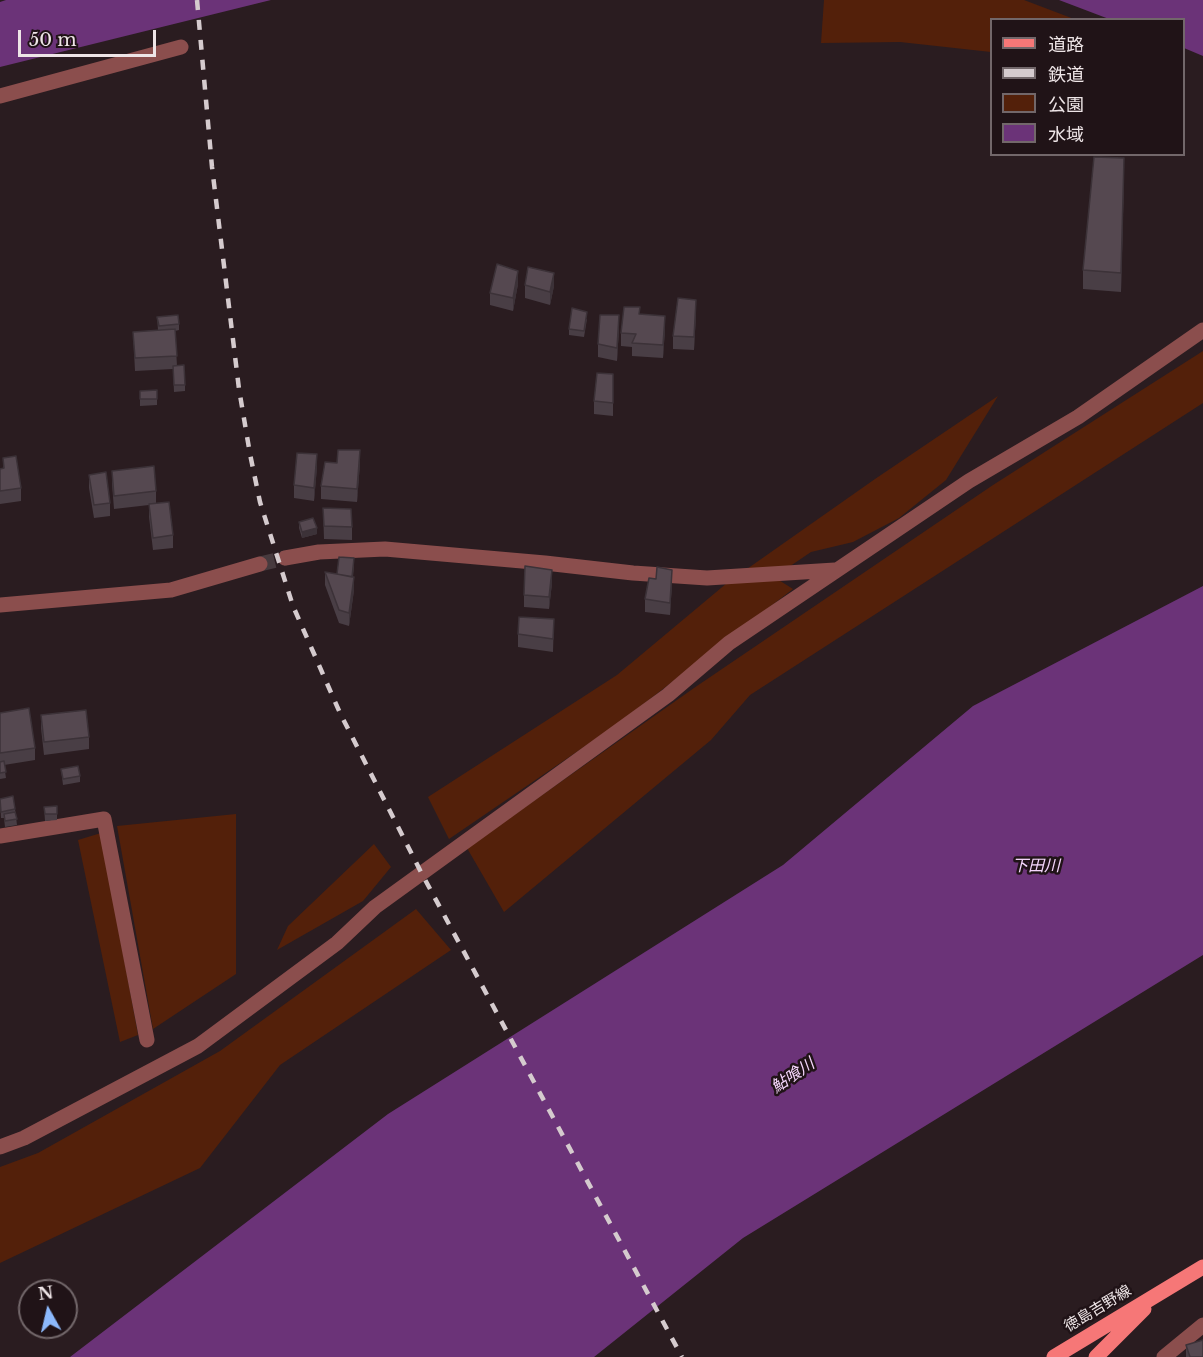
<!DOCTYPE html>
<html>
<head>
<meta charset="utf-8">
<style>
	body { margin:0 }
	#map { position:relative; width:1203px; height:1357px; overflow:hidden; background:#2a1c20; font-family:"Libre Baskerville","Noto Sans JP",serif }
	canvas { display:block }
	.legend { position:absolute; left:990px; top:18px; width:195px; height:138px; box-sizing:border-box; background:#201317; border:2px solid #72676a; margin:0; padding:8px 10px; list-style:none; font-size:18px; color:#eee5e7 }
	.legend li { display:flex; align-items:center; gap:12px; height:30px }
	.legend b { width:30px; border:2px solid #72676a }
	.north { position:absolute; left:18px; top:1279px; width:60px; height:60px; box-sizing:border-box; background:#201317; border:2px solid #72676a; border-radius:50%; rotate:352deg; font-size:16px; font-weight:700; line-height:24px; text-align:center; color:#eee5e7 }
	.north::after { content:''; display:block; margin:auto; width:21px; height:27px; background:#8cb9fc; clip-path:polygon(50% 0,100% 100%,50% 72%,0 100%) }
	.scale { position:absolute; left:18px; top:30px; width:138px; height:27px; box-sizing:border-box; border:3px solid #eee5e7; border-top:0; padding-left:8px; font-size:18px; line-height:21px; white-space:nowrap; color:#eee5e7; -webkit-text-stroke:4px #201317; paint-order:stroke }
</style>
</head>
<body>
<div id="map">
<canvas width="1203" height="1357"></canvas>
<ul class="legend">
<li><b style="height:8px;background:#f67777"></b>道路</li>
<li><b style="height:8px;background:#d5cbce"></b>鉄道</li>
<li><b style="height:16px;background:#53200a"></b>公園</li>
<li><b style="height:16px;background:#6b3378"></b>水域</li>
</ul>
<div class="north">N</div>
<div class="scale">50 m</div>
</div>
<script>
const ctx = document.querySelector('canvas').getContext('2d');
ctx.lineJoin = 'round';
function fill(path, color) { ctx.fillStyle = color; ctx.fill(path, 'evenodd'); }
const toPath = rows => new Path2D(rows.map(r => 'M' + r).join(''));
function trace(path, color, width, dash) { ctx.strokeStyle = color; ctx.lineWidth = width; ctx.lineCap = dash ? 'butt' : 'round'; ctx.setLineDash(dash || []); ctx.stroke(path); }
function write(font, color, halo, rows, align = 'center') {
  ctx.font = font + ' "Libre Baskerville","Noto Sans JP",serif'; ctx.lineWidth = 5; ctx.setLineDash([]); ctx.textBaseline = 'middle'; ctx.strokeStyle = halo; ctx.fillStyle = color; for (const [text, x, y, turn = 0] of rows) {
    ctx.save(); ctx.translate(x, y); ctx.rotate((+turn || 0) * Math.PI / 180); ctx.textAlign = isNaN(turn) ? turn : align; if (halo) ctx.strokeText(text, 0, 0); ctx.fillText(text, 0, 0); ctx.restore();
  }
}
const green = toPath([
	[824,0,1024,0,1074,19,992,20,991,52,900,42,821,43],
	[1203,351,1203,403,750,695,711,740,504,912,467,848,694,688,993,485],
	[998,396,946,480,899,518,853,542,811,552,774,577,793,589,616,725,449,839,428,797,617,675,727,583,875,479],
	[236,814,236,974,153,1029,117,826],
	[101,833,138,1035,120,1042,78,840],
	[374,844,391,867,363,901,277,950,288,926],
	[416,909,451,950,280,1065,200,1168,0,1263,0,1167,38,1153,220,1051]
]);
const water = toPath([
	[6,0,271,0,0,67,0,2],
	[1059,0,1203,0,1203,56,1184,48,1184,20,1109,19],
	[1203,586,1203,955,743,1238,594,1357,70,1357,388,1114,783,865,973,706]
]);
const streetTunnel = toPath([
	[260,564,285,558]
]);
const street = toPath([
	[0,96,181,47],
	[285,558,319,552,385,549,545,563,633,573,707,578,835,570],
	[0,605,171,590,260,564],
	[0,836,104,819,147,1040],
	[0,1147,24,1138,198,1046,337,943,375,907,668,695,729,643,969,481,1078,417,1203,330],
	[1164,1357,1203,1325]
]);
const primary = toPath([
	[1054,1357,1203,1267],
	[1096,1357,1144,1309]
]);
const rail = toPath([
	[197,0,212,167,239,389,250,454,260,502,293,606,340,713,422,874,682,1357]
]);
const wall = toPath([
	[1124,177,1121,292,1083,289,1083,270],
	[518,284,513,311,490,305,490,293],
	[525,285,554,286,550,305,525,298],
	[696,313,694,350,673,349,673,336],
	[640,314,665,329,663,358,632,356,632,347,621,346,621,333],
	[157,317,179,324,179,330,175,331,177,366,185,385,185,391,174,392,173,369,135,371,133,332,158,330],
	[587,319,584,337,569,335,569,329],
	[619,328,617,361,598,357,598,344],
	[613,374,613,416,594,414,594,401],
	[157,390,157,405,140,406,140,391],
	[3,458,21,488,21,501,0,504,0,469,3,468],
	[337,463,360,463,357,502,321,499,321,486],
	[317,467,314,501,294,498,294,485],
	[112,471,156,491,156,503,173,535,173,548,153,550,149,517,149,505,114,509,112,484],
	[89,475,110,503,110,516,94,518,89,488],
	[323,508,352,527,352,540,324,539],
	[299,522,317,534,302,538,299,528],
	[354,565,353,577,354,590,349,626,339,623,325,585,325,572,337,574],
	[656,579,672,583,670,615,645,612,645,599],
	[552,583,549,609,524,607,524,595],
	[554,619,553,652,518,647,518,634],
	[0,713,35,748,35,760,4,765,6,778,0,779],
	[41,715,89,737,89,749,44,755,41,728],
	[61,769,80,776,80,782,63,785],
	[0,799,15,809,17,825,5,827,4,818,1,818],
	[57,806,57,820,45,821,44,807],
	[1186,1345,1203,1357,1186,1357]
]);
const shadedWall = toPath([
	[1124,158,1124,177,1121,292,1121,273],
	[518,271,518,284,513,311,513,298],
	[554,273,554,286,550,305,550,292],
	[696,300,696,313,694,350,694,337],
	[619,315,619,328,617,361,617,348],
	[665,316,665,329,663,358,663,345],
	[360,450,360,463,357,502,357,489],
	[317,454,317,467,314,501,314,488],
	[317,528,317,534,302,538,302,532],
	[552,570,552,583,549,609,549,597],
	[672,570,672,583,670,615,670,603],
	[354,577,354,590,349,626,349,613]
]);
const building = toPath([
	[1094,157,1124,158,1121,273,1083,270,1094,157],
	[497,264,518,271,513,298,490,293,497,264],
	[528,267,554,273,550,292,525,285,528,267],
	[678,298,696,300,694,337,673,336,678,298],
	[624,307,640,307,639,314,665,316,663,345,632,343,636,334,621,333,624,307],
	[572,308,587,312,584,331,569,329,572,308],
	[178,315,179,324,159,326,157,317,178,315],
	[600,315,619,315,617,348,598,344,600,315],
	[175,329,177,356,135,358,133,332,175,329],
	[184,365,185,385,174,385,173,366,184,365],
	[597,373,613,374,613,403,594,401,597,373],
	[157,390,157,399,140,399,140,391,157,390],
	[338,450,360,450,357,489,321,486,325,462,337,463,338,450],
	[297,453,317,454,314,488,294,485,297,453],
	[16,456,21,488,0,491,0,469,4,468,3,458,16,456],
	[154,466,156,491,114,496,112,471,154,466],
	[106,472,110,503,94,505,89,475,106,472],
	[169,502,173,535,153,538,149,504,169,502],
	[323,508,351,509,352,527,324,526,323,508],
	[313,518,317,528,302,532,299,522,313,518],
	[339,557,354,558,352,577,337,574,339,557],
	[525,566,552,570,549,597,524,595,525,566],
	[657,567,672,570,670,603,645,599,649,578,656,579,657,567],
	[325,572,354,577,349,613,339,610,325,572],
	[519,617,554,619,553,639,518,634,519,617],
	[29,708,35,748,0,753,0,713,29,708],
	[86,710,89,737,44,742,41,715,86,710],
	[4,761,6,772,0,773,0,762,4,761],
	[78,766,80,776,63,779,61,769,78,766],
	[13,796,15,809,1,812,0,799,13,796],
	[57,806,57,814,45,814,44,807,57,806],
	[15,812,17,819,5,821,4,814,15,812],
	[1203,1340,1203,1357,1190,1357,1186,1345,1203,1340]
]);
const streetNames = [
	["徳島吉野線",1098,1309,-31]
];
const waterNames = [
	["下田川",1036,866],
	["鮎喰川",793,1076,-34]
];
fill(green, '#53200a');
fill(water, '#6b3378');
trace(streetTunnel, '#473a3e', 15, [15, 8]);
trace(street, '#8b4e4d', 15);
trace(primary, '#f67777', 15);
trace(rail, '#d5cbce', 4.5, [10, 10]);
fill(wall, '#493e45');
fill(shadedWall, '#3c3238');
fill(building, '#554850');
trace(building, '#3c3238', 1.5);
write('15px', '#eee5e7', '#201317', streetNames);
write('italic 16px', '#f6d7fd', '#201317', waterNames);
</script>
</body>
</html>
